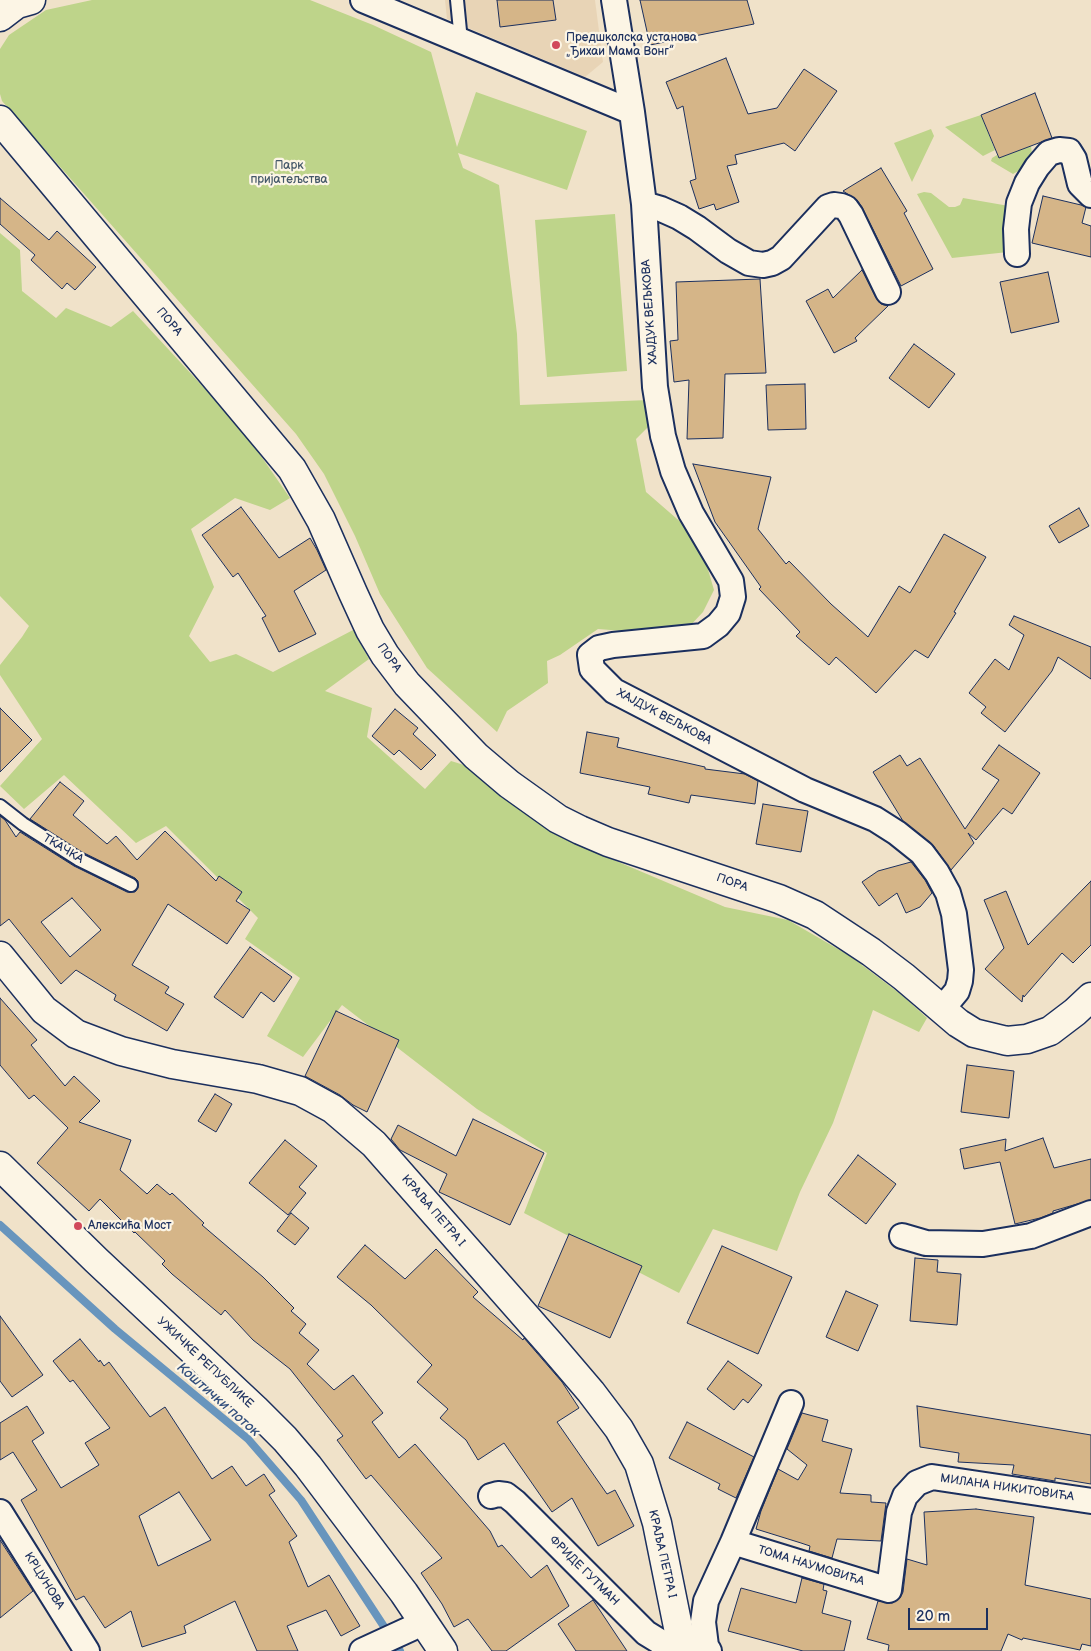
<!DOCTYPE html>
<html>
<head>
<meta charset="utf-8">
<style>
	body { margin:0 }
	#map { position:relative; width:1091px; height:1651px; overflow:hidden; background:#f0e2c9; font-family:"Balsamiq Sans",sans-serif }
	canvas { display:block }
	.scale { position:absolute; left:908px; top:1608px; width:80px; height:22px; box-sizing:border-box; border:2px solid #1b2f5e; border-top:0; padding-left:6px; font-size:15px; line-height:18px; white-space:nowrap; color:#1b2f5e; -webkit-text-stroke:4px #fcf5e5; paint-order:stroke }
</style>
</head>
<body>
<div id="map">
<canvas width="1091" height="1651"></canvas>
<div class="scale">20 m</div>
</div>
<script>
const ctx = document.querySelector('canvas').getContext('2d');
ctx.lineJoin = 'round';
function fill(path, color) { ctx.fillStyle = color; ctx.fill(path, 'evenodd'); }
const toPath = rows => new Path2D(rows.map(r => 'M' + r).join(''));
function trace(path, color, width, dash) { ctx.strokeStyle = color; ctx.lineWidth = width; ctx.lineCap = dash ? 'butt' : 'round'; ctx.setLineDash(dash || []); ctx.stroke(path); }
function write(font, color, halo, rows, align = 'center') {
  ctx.font = font + ' "Balsamiq Sans",sans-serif'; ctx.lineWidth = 4.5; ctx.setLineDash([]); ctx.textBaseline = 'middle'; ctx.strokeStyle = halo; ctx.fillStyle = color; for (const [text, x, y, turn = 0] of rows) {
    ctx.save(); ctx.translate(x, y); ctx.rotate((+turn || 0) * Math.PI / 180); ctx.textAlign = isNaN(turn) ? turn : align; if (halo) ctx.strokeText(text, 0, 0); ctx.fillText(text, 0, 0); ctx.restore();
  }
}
const built = toPath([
	[445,0,595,0,603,62,585,77,447,19]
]);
const green = toPath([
	[92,0,310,0,373,25,431,52,457,147,476,92,587,131,567,190,458,153,463,168,499,185,517,334,520,405,649,400,651,424,636,439,646,492,684,525,702,549,714,590,703,612,688,628,661,634,598,629,560,655,547,661,548,683,507,711,497,732,427,668,380,594,355,536,324,474,296,434,2,101,0,94,0,49,9,35,46,10],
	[981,115,995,150,983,156,945,127],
	[931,129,934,136,912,182,894,143],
	[1031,146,1032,154,1031,160,1025,167,1013,174,991,161,992,158,997,155,999,158],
	[924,192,931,193,949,207,955,207,960,205,963,198,1009,206,1008,252,952,258,917,194],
	[615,214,627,371,547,377,535,220],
	[0,233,20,250,22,291,56,318,66,308,111,327,133,311,243,430,290,498,270,510,235,498,191,529,214,587,189,636,210,662,236,654,273,672,353,630,369,659,325,691,372,708,367,737,425,789,451,761,464,765,564,839,725,907,788,920,850,956,903,996,927,1018,919,1032,873,1010,833,1123,800,1192,777,1251,713,1229,679,1293,524,1213,547,1153,477,1109,342,1005,303,1057,267,1036,300,978,245,939,258,918,166,826,136,843,64,775,24,809,0,786,42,739,0,675,0,665,22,637,29,626,0,596]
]);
const stream = toPath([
	[0,1225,115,1329,248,1439,301,1500,400,1651]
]);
const building = toPath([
	[497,0,553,0,556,20,500,27,497,0],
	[640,0,747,0,754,24,650,45,640,0],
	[726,58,748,114,777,108,804,69,837,91,795,151,784,143,735,155,737,164,727,166,739,202,716,210,714,204,699,209,690,181,696,179,683,106,677,109,666,82,726,58],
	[1035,93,1052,138,999,158,981,115,1035,93],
	[881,168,907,211,904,213,933,269,901,286,862,207,857,200,843,191,881,168],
	[1043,196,1081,205,1086,207,1082,223,1091,226,1091,257,1032,243,1043,196],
	[0,198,49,240,57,231,96,267,75,290,67,283,62,289,31,260,35,255,0,224,0,198],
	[862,270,876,298,881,304,888,306,855,338,857,341,834,353,806,301,828,289,833,298,862,270],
	[1048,272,1059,322,1011,333,1000,282,1048,272],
	[760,279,766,373,725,374,723,438,687,439,689,380,674,382,670,341,678,340,676,282,760,279],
	[914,344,955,374,929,408,889,378,914,344],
	[805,384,806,429,768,430,766,385,805,384],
	[693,464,771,477,758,529,786,564,789,561,831,604,868,637,899,586,910,593,944,534,986,557,954,612,956,613,928,658,915,650,876,693,836,657,829,665,796,636,800,632,759,589,761,587,715,522,693,464],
	[241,507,279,558,310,538,317,550,326,570,294,591,316,634,279,652,262,618,266,616,238,573,233,577,202,535,241,507],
	[1079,508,1089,526,1059,543,1049,526,1079,508],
	[1014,616,1091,647,1091,679,1058,657,1052,671,1005,732,981,713,986,707,969,693,995,659,1009,670,1024,635,1009,625,1014,616],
	[0,708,32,740,0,772,0,708],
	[395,709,418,728,413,734,436,755,421,770,399,750,394,755,372,736,395,709],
	[587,732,619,738,617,747,705,767,705,769,745,774,758,781,755,804,691,795,689,803,648,794,650,787,580,773,587,732],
	[999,745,1040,773,1012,814,1003,808,976,840,968,833,974,843,951,870,933,845,903,821,873,772,900,755,907,766,920,758,965,829,999,780,982,769,999,745],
	[60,782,84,801,73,815,107,844,116,836,137,860,165,831,216,881,219,876,242,892,236,901,250,910,227,944,168,904,132,965,169,987,165,993,184,1004,167,1031,114,1000,116,995,76,970,61,984,9,919,0,926,0,816,5,820,16,837,20,832,74,866,127,892,135,892,138,888,138,881,135,878,82,852,30,819,60,782],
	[72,898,101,930,70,957,41,922,72,898],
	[763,804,808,811,801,852,756,844,763,804],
	[911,862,925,880,932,893,920,907,906,913,897,893,879,906,862,882,878,871,911,862],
	[1091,881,1091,945,1073,963,1062,953,1024,997,1023,995,1022,1002,985,969,1004,948,984,900,1006,891,1028,945,1091,881],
	[250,947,292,977,274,1002,261,992,243,1018,214,997,250,947],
	[0,998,37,1040,31,1045,65,1086,74,1076,100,1101,79,1122,131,1140,120,1170,147,1194,157,1184,170,1195,172,1193,204,1223,202,1225,263,1277,294,1308,291,1311,306,1324,299,1333,319,1350,307,1364,334,1390,353,1375,383,1413,372,1422,399,1458,415,1444,490,1531,498,1547,502,1545,531,1578,547,1565,569,1606,506,1651,492,1651,468,1619,454,1627,442,1604,421,1573,442,1558,371,1475,366,1479,337,1440,343,1436,290,1369,253,1340,225,1310,221,1315,172,1274,162,1264,165,1261,135,1232,134,1233,100,1199,89,1211,37,1163,68,1128,34,1095,29,1099,0,1065,0,998],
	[336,1011,399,1040,367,1112,353,1105,340,1095,305,1076,336,1011],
	[967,1065,1014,1071,1009,1118,961,1112,967,1065],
	[215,1094,232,1104,216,1132,198,1121,215,1094],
	[473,1119,544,1153,510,1225,439,1192,447,1174,400,1150,391,1139,398,1125,456,1156,473,1119],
	[1043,1138,1054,1168,1091,1159,1091,1200,1053,1211,1053,1213,1040,1218,1015,1224,1000,1162,964,1169,960,1149,1006,1139,1005,1151,1043,1138],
	[285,1140,317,1166,299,1187,306,1193,288,1215,249,1183,285,1140],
	[858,1155,896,1184,866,1224,828,1195,858,1155],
	[291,1213,309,1228,295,1245,277,1231,291,1213],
	[569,1234,642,1266,610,1338,538,1306,569,1234],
	[365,1245,405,1279,436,1249,478,1292,473,1297,523,1340,524,1338,562,1382,579,1408,557,1422,607,1494,615,1490,634,1526,598,1546,572,1498,552,1512,504,1443,478,1460,466,1440,440,1418,448,1409,417,1382,432,1365,371,1305,337,1277,365,1245],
	[722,1246,792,1277,758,1354,687,1323,722,1246],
	[915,1258,938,1260,937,1272,961,1274,957,1325,910,1321,915,1258],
	[846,1291,878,1305,858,1351,826,1337,846,1291],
	[0,1316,43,1375,12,1397,0,1381,0,1316],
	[80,1339,99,1362,100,1360,104,1366,109,1362,150,1417,165,1407,212,1479,232,1466,246,1486,264,1474,275,1491,269,1495,297,1536,289,1542,308,1587,329,1575,360,1626,341,1636,326,1610,287,1626,298,1651,257,1651,235,1601,184,1626,186,1633,142,1647,131,1611,105,1628,84,1596,76,1600,21,1500,37,1490,13,1452,0,1460,0,1423,27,1406,44,1433,32,1441,61,1488,99,1465,85,1443,110,1428,73,1380,70,1382,53,1361,80,1339],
	[179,1492,211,1540,158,1566,139,1516,179,1492],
	[728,1361,762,1385,748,1403,743,1399,734,1410,707,1389,728,1361],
	[917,1406,1091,1435,1091,1484,1055,1478,1055,1481,1012,1474,1014,1465,958,1462,959,1453,920,1447,917,1406],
	[802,1413,828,1420,822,1441,852,1449,840,1493,871,1495,871,1502,886,1503,881,1541,837,1539,832,1558,809,1551,810,1546,801,1543,756,1529,761,1511,778,1469,798,1480,807,1465,787,1449,802,1413],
	[687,1422,754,1457,736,1498,718,1489,720,1484,669,1458,687,1422],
	[976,1509,1034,1517,1025,1585,1091,1599,1091,1646,1082,1644,1080,1650,1023,1638,1022,1640,1008,1634,1001,1651,888,1651,889,1645,867,1639,878,1601,892,1603,900,1598,903,1592,907,1559,927,1565,924,1512,976,1509],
	[0,1540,33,1591,0,1618,0,1540],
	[802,1578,824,1584,823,1590,827,1591,822,1613,851,1621,844,1651,803,1651,728,1631,741,1588,796,1603,802,1578],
	[593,1600,627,1651,576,1651,558,1624,593,1600]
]);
const service = toPath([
	[457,0,461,41],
	[0,806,23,824,78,859,131,885]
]);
const minor = toPath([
	[363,0,632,112],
	[614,0,632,112,644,204,655,387,663,436,673,471,691,513,731,581,733,597,728,613,718,625,703,636,613,645,599,648,590,655,592,669,614,691,805,790,875,819,897,833,922,853,937,873,948,893,954,914,961,970,960,981,957,991,942,1009],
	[644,204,661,209,679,217,697,228,728,251,749,263,763,265,772,263,781,258,828,207,834,205,841,206,846,208,851,215,888,292],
	[1017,254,1016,229,1019,203,1027,183,1037,167,1049,153,1059,150,1069,151,1074,159,1080,184,1091,195],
	[902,1236,926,1243,983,1244,1031,1236,1091,1213],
	[491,1496,498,1494,506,1495,515,1502,646,1633,659,1641,669,1645,681,1642],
	[0,1512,87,1651],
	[733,1542,889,1590,899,1512,905,1496,917,1483,932,1477,1091,1501],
	[362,1651,412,1628,422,1620],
	[709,1651,706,1646,703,1622,706,1601,733,1542,791,1403]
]);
const tertiary = toPath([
	[0,17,17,4,31,0],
	[0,120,292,469,321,520,353,593,370,630,385,655,407,684,476,756,509,784,558,819,580,830,608,842,779,899,815,915,871,952,904,977,958,1023,974,1033,1007,1041,1027,1039,1050,1031,1075,1012,1091,997]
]);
const secondary = toPath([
	[0,956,44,1010,76,1034,121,1051,172,1064,258,1079,300,1091,333,1109,374,1144,550,1344,591,1392,619,1429,639,1464,657,1523,681,1642,688,1651]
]);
const primary = toPath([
	[0,1166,96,1260,255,1409,285,1439,308,1466,404,1593,443,1651]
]);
const markers = [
	[556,45,5,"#d1495b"],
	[78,1226,5,"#d1495b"]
];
const poiNames = [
	["Предшколска установа",566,38],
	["„Ђихаи Мама Вонг”",566,52],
	["Алексића Мост",88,1226]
];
const parkNames = [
	["Парк",289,166],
	["пријатељства",289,180]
];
const streetNames = [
	["ХАЈДУК ВЕЉКОВА",650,312,-94],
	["ПОРА",169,322,50],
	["ПОРА",389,658,55],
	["ХАЈДУК ВЕЉКОВА",664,717,28],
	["ТКАЧКА",63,849,31],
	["ПОРА",732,883,19],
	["КРАЉА ПЕТРА I",433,1211,49],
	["УЖИЧКЕ РЕПУБЛИКЕ",205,1363,43],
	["МИЛАНА НИКИТОВИЋА",1007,1488,8],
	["КРАЉА ПЕТРА I",662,1554,77],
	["ТОМА НАУМОВИЋА",811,1566,17],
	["ФРИДЕ ГУТМАН",584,1571,45],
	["КРЦУНОВА",44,1581,58]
];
const waterNames = [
	["Коштички поток",218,1400,41]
];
fill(built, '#e8d4b6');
fill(green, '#bed48a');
trace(stream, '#6895bd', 8);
fill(building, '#d5b588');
trace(building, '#1b2f5e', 1);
trace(service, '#1b2f5e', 16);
trace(minor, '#1b2f5e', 28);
trace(tertiary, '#1b2f5e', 31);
trace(secondary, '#1b2f5e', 31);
trace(primary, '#1b2f5e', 31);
trace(service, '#fcf5e5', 12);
trace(minor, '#fcf5e5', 24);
trace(tertiary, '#fcf5e5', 28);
trace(secondary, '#fcf5e5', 28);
trace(primary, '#fcf5e5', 28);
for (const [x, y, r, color] of markers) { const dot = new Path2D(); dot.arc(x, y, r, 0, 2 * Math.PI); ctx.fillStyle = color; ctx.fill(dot); trace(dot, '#fcf5e5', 2); }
write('12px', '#1b2f5e', '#fcf5e5', poiNames, 'left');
write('12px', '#445869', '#fcf5e5', parkNames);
write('12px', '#1b2f5e', '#fcf5e5', streetNames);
write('italic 14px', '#35517e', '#fcf5e5', waterNames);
</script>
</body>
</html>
